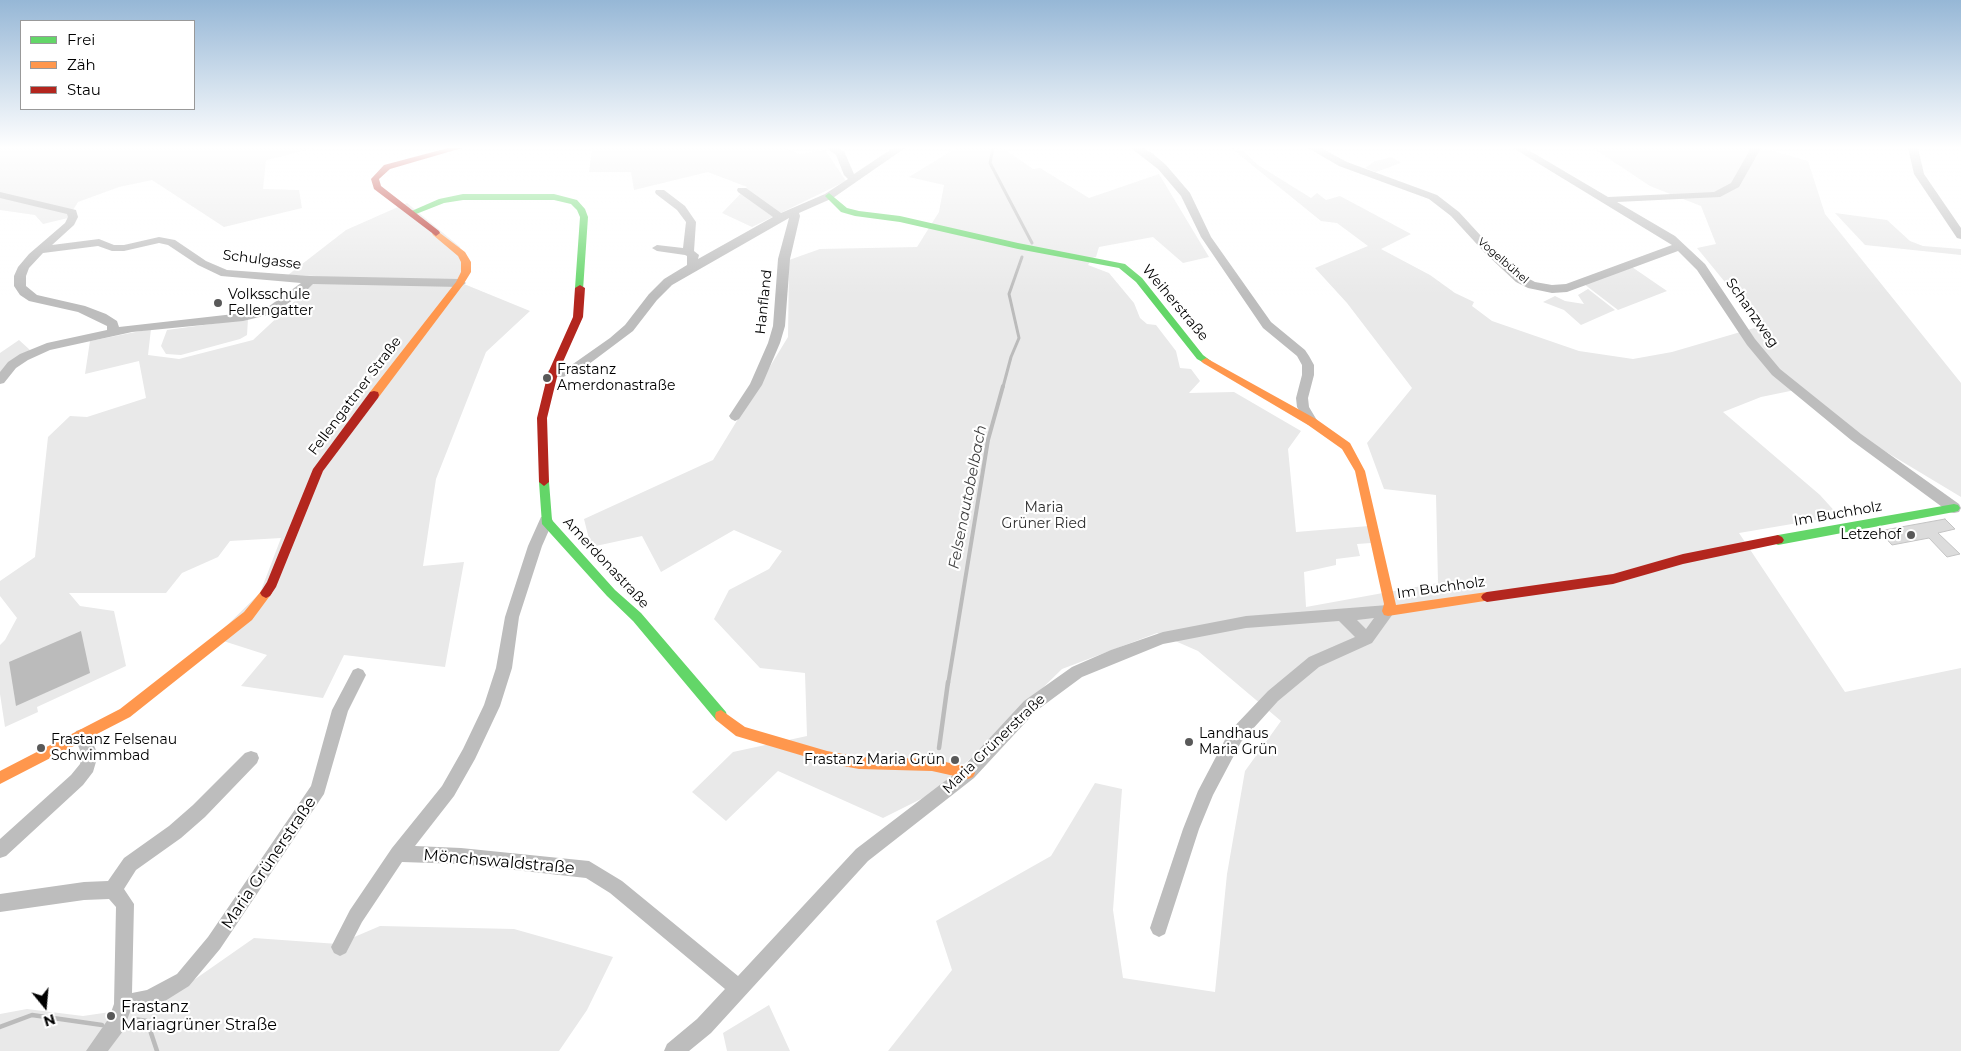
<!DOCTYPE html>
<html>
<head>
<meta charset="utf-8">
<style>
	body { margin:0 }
	#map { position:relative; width:1961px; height:1051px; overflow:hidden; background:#fff; font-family:Montserrat,sans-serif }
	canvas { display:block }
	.legend { position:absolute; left:20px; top:20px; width:175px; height:90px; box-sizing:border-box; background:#fff; border:1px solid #999; margin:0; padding:6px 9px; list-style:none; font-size:15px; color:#000 }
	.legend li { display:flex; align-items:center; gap:10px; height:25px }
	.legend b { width:25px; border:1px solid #999 }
	.north { position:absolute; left:20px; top:981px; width:50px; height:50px; -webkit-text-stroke:4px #fff; paint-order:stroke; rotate:163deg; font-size:14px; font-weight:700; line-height:20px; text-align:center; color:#000 }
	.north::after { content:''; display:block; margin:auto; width:18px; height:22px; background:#000; clip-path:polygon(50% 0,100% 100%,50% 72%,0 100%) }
</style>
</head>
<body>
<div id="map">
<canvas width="1961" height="1051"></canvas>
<ul class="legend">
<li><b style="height:6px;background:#63d668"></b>Frei</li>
<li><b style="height:6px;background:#ff974d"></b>Zäh</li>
<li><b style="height:6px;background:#b3261e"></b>Stau</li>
</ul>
<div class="north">N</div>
</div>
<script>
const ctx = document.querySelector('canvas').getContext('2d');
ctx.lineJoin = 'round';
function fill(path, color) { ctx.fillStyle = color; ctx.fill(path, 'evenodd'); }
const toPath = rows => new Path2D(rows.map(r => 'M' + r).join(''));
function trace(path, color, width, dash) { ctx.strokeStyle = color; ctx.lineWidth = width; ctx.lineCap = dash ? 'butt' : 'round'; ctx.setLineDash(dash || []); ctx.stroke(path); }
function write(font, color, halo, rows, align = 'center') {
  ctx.font = font + ' Montserrat,sans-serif'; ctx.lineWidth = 4.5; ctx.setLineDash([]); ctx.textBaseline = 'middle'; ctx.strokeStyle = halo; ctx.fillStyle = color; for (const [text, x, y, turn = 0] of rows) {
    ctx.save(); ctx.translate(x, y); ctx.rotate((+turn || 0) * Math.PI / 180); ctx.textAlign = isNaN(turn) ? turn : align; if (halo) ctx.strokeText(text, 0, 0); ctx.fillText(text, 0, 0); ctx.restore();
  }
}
const green = toPath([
	[0,148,316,148,266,160,263,189,299,190,302,208,224,227,152,180,119,187,78,202,68,218,43,224,35,215,0,210],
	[592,148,785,148,799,154,825,150,846,181,752,227,722,213,747,187,708,172,634,190,631,172,589,172],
	[956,148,1003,148,1033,169,1040,168,1089,198,1159,174,1209,257,1183,263,1153,237,1099,247,1096,257,1092,258,1088,265,1109,273,1134,303,1140,318,1147,324,1156,325,1176,351,1180,368,1191,369,1200,381,1189,393,1234,392,1301,431,1288,449,1296,532,1369,526,1371,543,1357,544,1360,556,1336,559,1336,565,1304,572,1306,607,1438,583,1436,495,1384,489,1367,443,1412,388,1347,303,1315,268,1368,246,1337,223,1321,221,1231,148,1241,149,1258,165,1311,198,1317,193,1326,200,1340,196,1411,234,1381,249,1430,275,1455,293,1474,302,1472,306,1492,321,1579,351,1633,359,1672,352,1761,326,1697,248,1716,244,1701,206,1650,186,1593,148,1763,148,1808,161,1825,214,1961,383,1961,497,1858,435,1795,390,1761,397,1723,412,1820,495,1839,516,1739,533,1845,692,1961,668,1961,1051,888,1051,952,970,936,921,1051,856,1095,783,1122,789,1113,910,1123,978,1215,992,1227,874,1245,771,1281,721,1198,651,1157,633,1062,669,973,756,931,794,883,818,778,771,726,821,692,792,733,752,807,736,805,673,760,668,714,619,729,590,769,569,782,551,734,530,661,572,642,536,591,547,584,519,713,460,788,337,789,260,820,249,917,247,939,212,944,185,909,177],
	[1392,157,1401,163,1376,172,1365,168,1375,161],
	[407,203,460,247,464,284,530,311,486,352,436,479,423,566,464,562,445,667,344,655,323,698,241,686,267,655,214,638,260,593,281,538,230,541,218,557,182,573,166,593,69,593,80,606,114,611,126,666,37,707,38,712,5,727,0,694,0,645,5,640,17,618,0,596,0,581,35,557,48,437,70,416,87,417,146,398,139,361,85,374,90,341,151,329,148,355,179,359,253,340,312,285,317,276,288,275,346,230],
	[1835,213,1887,220,1910,241,1923,246,1961,249,1961,255,1865,245],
	[1632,267,1667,291,1618,310,1584,284],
	[1588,289,1615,310,1581,325,1564,310,1543,302,1555,296,1565,301,1584,304,1578,295],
	[248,319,247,335,240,339,181,355,166,354,161,346,167,330],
	[19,340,30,350,0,373,0,353],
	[380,926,514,929,613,957,587,1010,559,1051,0,1051,0,1014,27,1009,83,1016,158,1005,254,938,338,944],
	[769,1005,790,1051,727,1051,723,1033]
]);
const water = toPath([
	[81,631,90,673,16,706,9,662]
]);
const streamFar2 = toPath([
	[993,148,990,163,1032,243],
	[1003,387,1011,357,1019,338,1009,294,1022,257]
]);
const streamFar1 = toPath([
	[948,684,988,440,1003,386]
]);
const stream = toPath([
	[939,748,948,682],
	[134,1019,147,1021,157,1051],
	[0,1027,32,1015,102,1025]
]);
const building = toPath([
	[1945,519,1955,529,1938,533,1960,554,1947,557,1929,538,1892,545,1879,531,1945,519]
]);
const street = toPath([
	[827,148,839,148,844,151,854,174,893,148,905,148,833,198,799,213,800,216,790,259,785,326,780,343,762,385,739,419,735,421,731,419,729,416,750,384,768,343,773,326,778,259,789,218,672,285,657,300,633,331,581,370,563,377,549,376,547,373,549,370,562,369,573,364,610,338,625,325,649,294,664,279,687,265,687,256,685,255,657,251,652,248,657,245,683,248,686,222,677,210,656,194,655,192,656,190,664,190,685,206,696,222,694,251,699,255,698,259,773,217,738,192,737,190,738,188,746,188,781,213,825,194,848,179,844,175,836,155,827,148],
	[1131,148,1143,148,1152,153,1166,165,1190,193,1211,237,1271,322,1305,350,1309,356,1314,365,1314,375,1308,398,1309,407,1318,422,1316,425,1308,425,1297,407,1296,398,1302,375,1302,365,1297,356,1263,328,1201,237,1181,196,1158,169,1131,148],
	[1308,148,1321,148,1347,162,1437,195,1459,212,1493,249,1524,276,1535,282,1552,285,1566,284,1672,245,1513,148,1525,148,1608,197,1714,192,1731,183,1751,148,1761,148,1739,187,1720,197,1617,202,1675,236,1705,264,1755,339,1780,369,1861,434,1959,504,1961,508,1959,512,1954,513,1949,512,1851,440,1772,375,1747,345,1697,270,1678,251,1567,292,1552,293,1528,288,1516,282,1485,253,1451,216,1429,199,1339,166,1308,148],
	[1908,148,1918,148,1924,174,1961,228,1961,239,1957,238,1914,174,1908,148],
	[0,192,76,210,78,217,74,225,52,245,99,239,114,245,124,245,159,237,175,240,206,261,227,270,310,276,460,279,466,283,460,287,313,284,305,292,272,314,243,321,132,332,50,350,28,360,16,368,4,383,0,384,0,372,8,362,20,354,47,343,107,330,107,326,78,312,29,301,20,295,14,286,14,276,18,267,29,254,65,223,68,217,67,214,0,198,0,192],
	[159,243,168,245,198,265,221,276,301,283,268,307,243,313,119,327,117,321,106,314,85,306,37,295,26,286,26,276,29,268,43,253,98,246,112,251,124,251,159,243],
	[546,516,551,517,553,521,542,546,519,617,512,668,500,706,475,759,454,796,415,846,461,848,589,861,622,881,738,976,856,849,962,768,1024,701,1072,667,1111,650,1163,632,1246,616,1388,605,1393,607,1395,611,1372,643,1319,667,1278,701,1241,742,1213,795,1199,829,1165,934,1159,937,1153,934,1150,928,1183,829,1198,791,1229,732,1268,691,1309,657,1355,637,1339,621,1246,628,1163,644,1082,677,1036,711,974,778,868,861,711,1033,689,1051,664,1051,667,1044,697,1019,725,989,610,893,586,878,461,864,402,862,362,922,346,953,340,956,334,953,331,947,350,910,392,848,442,786,463,749,484,705,496,668,505,617,528,546,541,517,546,516],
	[1374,618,1366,629,1357,620,1374,618],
	[358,668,363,670,366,675,348,711,324,794,220,949,189,986,157,1006,130,1012,123,1031,108,1051,86,1051,109,1018,114,1004,116,907,109,899,84,900,0,912,0,894,84,882,108,881,124,858,169,826,193,805,245,753,251,751,257,753,259,758,257,763,205,817,181,838,136,870,124,889,134,904,132,993,147,990,177,974,208,937,311,786,332,710,353,670,358,668],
	[82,729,88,731,98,755,93,772,83,785,6,856,0,858,0,839,71,775,80,764,82,755,74,736,76,731,82,729]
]);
const fast = toPath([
	[829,193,847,208,859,211,900,216,1018,243,1125,264,1142,278,1203,355,1211,361,1206,364,1197,359,1136,282,1119,268,1018,249,900,222,855,216,841,212,825,196,829,193],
	[463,194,554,194,577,200,585,209,588,217,583,290,580,291,575,288,580,217,577,210,571,204,554,200,463,200,444,203,411,216,407,213,439,199,463,194],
	[544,478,549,482,552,520,615,590,641,613,726,712,727,716,726,720,721,722,716,720,633,621,607,596,542,524,539,482,544,478],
	[1954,504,1958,505,1960,508,1958,511,1954,512,1778,545,1774,543,1772,540,1774,537,1778,535,1954,504]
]);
const slow = toPath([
	[436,230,465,252,471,262,471,272,463,285,378,398,370,398,369,395,370,392,456,282,461,272,461,262,458,256,433,235,432,233,436,230],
	[1206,358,1316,419,1350,443,1365,471,1396,605,1487,592,1491,594,1493,597,1491,600,1388,616,1384,615,1382,611,1384,604,1355,471,1342,449,1308,425,1203,363,1201,361,1206,358],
	[266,588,270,590,272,593,252,620,130,717,0,784,0,771,120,709,244,612,262,590,266,588],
	[721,710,745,727,827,751,859,757,932,759,968,767,973,769,975,773,973,777,968,779,932,771,859,769,827,763,736,736,716,720,715,716,716,712,721,710]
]);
const jam = toPath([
	[448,148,462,148,390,169,379,179,381,186,439,231,440,233,436,236,374,189,371,179,384,165,448,148],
	[580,285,585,288,583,317,558,373,547,418,549,482,544,486,539,482,537,418,548,373,573,317,575,288,580,285],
	[374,391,378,392,379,395,378,398,323,471,276,587,270,596,266,598,262,596,260,593,267,582,313,469,370,392,374,391],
	[1778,535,1782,537,1784,540,1782,543,1683,564,1613,584,1487,602,1483,600,1481,597,1483,594,1487,592,1613,574,1683,554,1778,535]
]);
const markers = [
	[218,303,5,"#595959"],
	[547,378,5,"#595959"],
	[1911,535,5,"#595959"],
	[1189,742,5,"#595959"],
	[41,748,5,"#595959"],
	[955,760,5,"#595959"],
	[111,1016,5,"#595959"]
];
const farStreetnames = [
	["Vogelbühel",1503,261,41]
];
const streetNames = [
	["Schulgasse",262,260,7],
	["Hanfland",764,302,-84],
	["Weiherstraße",1175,303,50],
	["Schanzweg",1752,313,55],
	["Fellengattner Straße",355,396,-53],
	["Im Buchholz",1838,514,-10],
	["Amerdonastraße",606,563,47],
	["Im Buchholz",1441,588,-8],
	["Maria Grünerstraße",994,744,-44]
];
const poiNames = [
	["Volksschule",228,295],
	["Fellengatter",228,311],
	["Frastanz",557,370],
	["Amerdonastraße",557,386],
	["Letzehof",1901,535,"right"],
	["Landhaus",1199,734],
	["Maria Grün",1199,750],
	["Frastanz Felsenau",51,740],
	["Schwimmbad",51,756],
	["Frastanz Maria Grün",945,760,"right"]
];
const parkNames = [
	["Maria",1044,508],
	["Grüner Ried",1044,524]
];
const waterNames = [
	["Felsenautobelbach",968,497,-79]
];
const nearStreetnames = [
	["Mönchswaldstraße",499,862,5],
	["Maria Grünerstraße",269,863,-56]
];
const nearPoinames = [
	["Frastanz",121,1007],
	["Mariagrüner Straße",121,1025]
];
fill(green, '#e9e9e9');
fill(water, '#bbb');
trace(streamFar2, '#bbb', 3);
trace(streamFar1, '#bbb', 4);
trace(stream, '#bbb', 4.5);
fill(building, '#dcdcdc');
trace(building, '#c4c4c4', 1);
fill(street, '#bdbdbd');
fill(fast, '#63d668');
fill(slow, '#ff974d');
fill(jam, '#b3261e');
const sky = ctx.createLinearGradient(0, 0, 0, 295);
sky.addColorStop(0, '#96b7d6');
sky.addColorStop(0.5, '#fff');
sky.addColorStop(1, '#ffffff00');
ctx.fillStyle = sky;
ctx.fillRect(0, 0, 1961, 295);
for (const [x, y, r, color] of markers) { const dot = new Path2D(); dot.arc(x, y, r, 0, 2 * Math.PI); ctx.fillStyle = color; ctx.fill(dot); trace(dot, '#fff', 2); }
write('11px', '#000', '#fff', farStreetnames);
write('14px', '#000', '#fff', streetNames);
write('14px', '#000', '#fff', poiNames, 'left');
write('14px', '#2e2e2e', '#fff', parkNames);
write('italic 15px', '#3f3f3f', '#fff', waterNames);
write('16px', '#000', '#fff', nearStreetnames);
write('16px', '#000', '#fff', nearPoinames, 'left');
</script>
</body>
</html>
